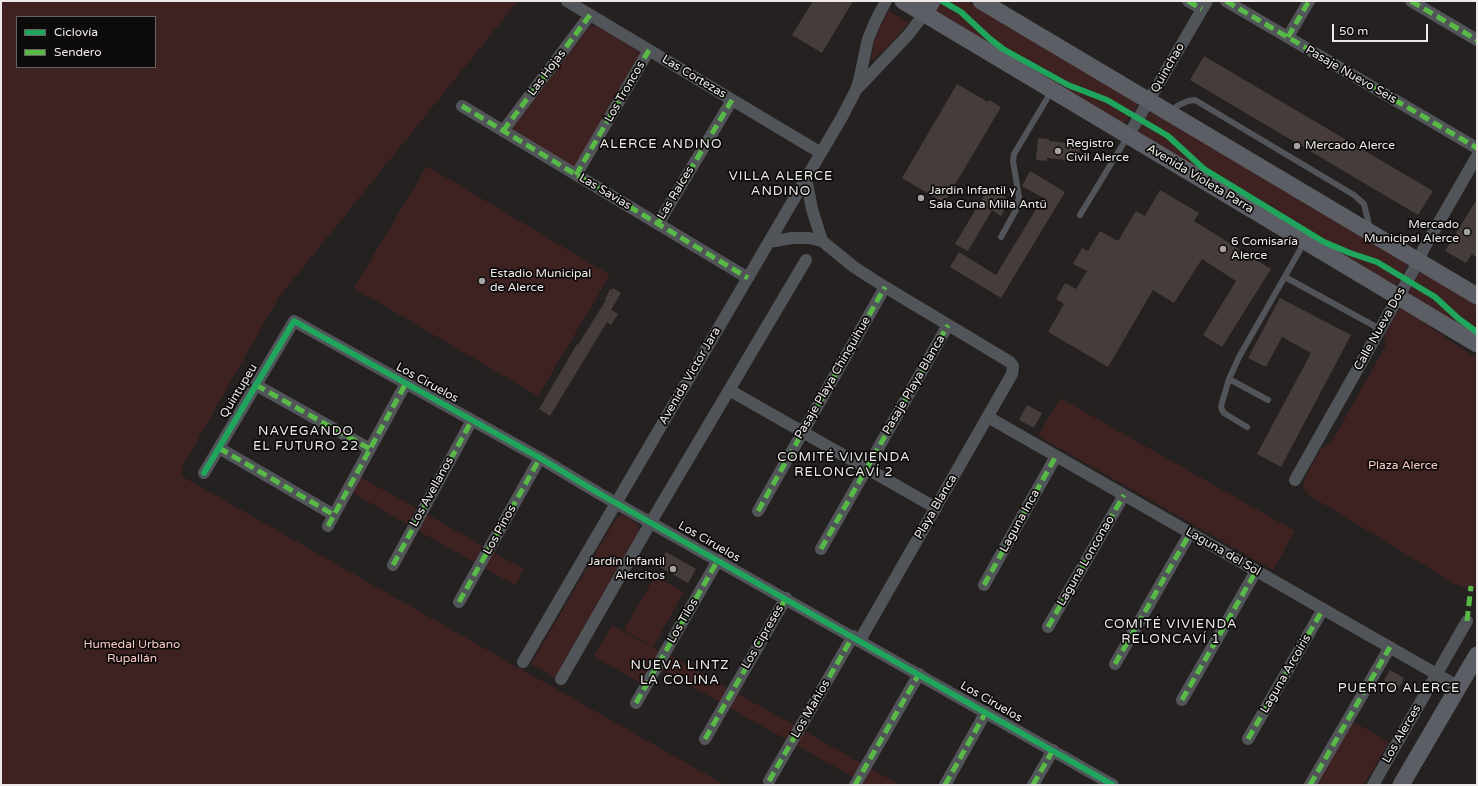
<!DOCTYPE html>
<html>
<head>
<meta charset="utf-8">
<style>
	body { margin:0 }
	#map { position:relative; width:1478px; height:786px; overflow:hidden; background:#252121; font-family:"Varela Round",sans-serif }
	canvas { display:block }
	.frame { position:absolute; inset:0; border:2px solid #ede9e9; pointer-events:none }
	.legend { position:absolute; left:16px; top:16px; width:140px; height:52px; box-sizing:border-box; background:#0d0a0a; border:1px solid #676363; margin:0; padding:5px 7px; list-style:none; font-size:12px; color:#ede9e9 }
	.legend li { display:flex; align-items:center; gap:8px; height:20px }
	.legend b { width:20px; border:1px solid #676363 }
	.scale { position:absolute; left:1332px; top:24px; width:96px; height:18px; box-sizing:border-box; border:2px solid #ede9e9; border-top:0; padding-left:5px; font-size:12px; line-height:14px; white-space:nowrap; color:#ede9e9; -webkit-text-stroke:3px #0d0a0a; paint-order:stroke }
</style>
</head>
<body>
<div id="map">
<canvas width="1478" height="786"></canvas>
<div class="frame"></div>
<ul class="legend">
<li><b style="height:5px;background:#20a55d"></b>Ciclovía</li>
<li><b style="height:5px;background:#58b947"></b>Sendero</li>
</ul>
<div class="scale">50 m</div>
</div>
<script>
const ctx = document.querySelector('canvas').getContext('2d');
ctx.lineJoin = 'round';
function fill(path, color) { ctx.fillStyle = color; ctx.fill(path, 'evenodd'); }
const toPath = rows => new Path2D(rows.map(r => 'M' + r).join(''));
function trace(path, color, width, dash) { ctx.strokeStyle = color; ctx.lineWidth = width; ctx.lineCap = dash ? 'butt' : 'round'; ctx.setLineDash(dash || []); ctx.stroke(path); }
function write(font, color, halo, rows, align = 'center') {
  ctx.font = font + ' "Varela Round",sans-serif'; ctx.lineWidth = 3.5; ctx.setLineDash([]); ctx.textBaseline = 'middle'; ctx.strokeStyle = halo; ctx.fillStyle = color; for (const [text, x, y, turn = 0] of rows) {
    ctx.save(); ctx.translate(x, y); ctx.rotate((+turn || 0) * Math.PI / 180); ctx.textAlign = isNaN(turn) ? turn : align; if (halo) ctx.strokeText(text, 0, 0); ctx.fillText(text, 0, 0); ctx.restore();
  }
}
const green = toPath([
	[1,1,518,1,279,297,181,469,183,477,725,785,1,785],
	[17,17,155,17,155,67,17,67],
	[941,1,968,1,981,8,1137,103,1137,106,1125,124,935,12,935,10],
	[888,11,909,23,882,52,871,61,874,41],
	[592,26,597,26,641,53,575,166,571,166,515,133,513,129,514,126,587,29],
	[1151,112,1406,261,1407,266,1399,282,1392,287,1139,133,1139,129,1146,117],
	[427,166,610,275,538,396,354,288],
	[1421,272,1477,304,1477,337,1407,293,1418,274],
	[1401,309,1408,311,1447,339,1477,358,1477,587,1475,589,1468,589,1457,585,1309,495,1303,487,1305,478,1321,449,1325,445,1330,445,1386,345,1384,336,1396,313],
	[1060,398,1295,531,1273,570,1038,436],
	[360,477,416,508,407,524,351,492],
	[426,514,483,546,474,562,417,530],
	[622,514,638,524,639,531,555,678,531,664,615,520],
	[493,552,524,569,515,585,484,568],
	[655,576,684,592,653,647,624,630],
	[612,625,660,652,642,684,594,656],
	[669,655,900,785,867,785,661,669],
	[1352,721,1389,742,1364,785,1315,785]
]);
const building = toPath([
	[813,1,853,1,822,53,792,35],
	[1204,56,1433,191,1418,215,1190,80],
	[957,84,988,102,989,100,1001,107,944,203,902,178],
	[1038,138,1049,139,1049,141,1083,145,1072,163,1066,160,1047,158,1047,161,1036,160],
	[1030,171,1065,192,1001,298,950,267,959,252,996,275,1043,198,1022,186],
	[989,187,1010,200,1001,216,992,210,968,251,955,244],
	[1160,190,1199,213,1194,221,1271,269,1222,347,1203,335,1236,281,1202,259,1174,303,1153,290,1108,367,1048,332,1064,304,1056,299,1065,283,1076,289,1087,271,1073,264,1082,248,1088,251,1100,231,1118,241,1136,211,1145,216],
	[1477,199,1477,258,1472,254,1466,263,1445,251],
	[613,288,621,293,611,310,618,314,611,325,607,322,550,416,539,409,577,344,578,345,606,300,605,299,610,289,612,290],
	[1280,298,1351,335,1281,467,1257,454,1311,353,1282,337,1266,367,1248,358],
	[1027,405,1042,413,1034,428,1019,420],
	[666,552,696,569,688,583,658,566],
	[1390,670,1404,678,1396,693,1381,685]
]);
const lane = toPath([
	[1169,111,1179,105,1188,101,1195,100,1354,195,1364,204,1370,229],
	[1080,215,1128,136],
	[1001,237,1016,210,1019,197,1013,161,1014,154,1051,92],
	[1285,277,1380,329],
	[1229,379,1221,406,1222,410,1224,413,1247,427],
	[1268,400,1229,379,1239,357,1304,243]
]);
const street = toPath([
	[567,1,821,153],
	[1188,1,1202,9],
	[1226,1,1477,148],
	[1411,1,1477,40],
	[1288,37,1309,1],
	[858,88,909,34,924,14],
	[462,106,748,278],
	[503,131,590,15],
	[1128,136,1207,1],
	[576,175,649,50],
	[806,178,812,209,822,241],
	[658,224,732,100],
	[769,242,792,238,809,238,822,241,854,267,885,287,1010,362,1013,366,1012,374,860,640],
	[256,385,370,449],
	[729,390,936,508],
	[988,417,1459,687],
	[219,448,334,515],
	[204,473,294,321,540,458,600,494,1113,785],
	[1295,480,1418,262,1423,250,1477,156],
	[758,511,885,287],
	[328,526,406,383],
	[821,549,948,325],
	[393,565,472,420],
	[984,585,1056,456],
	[459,602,540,458],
	[1048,627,1124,495],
	[523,662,842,117,856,90,859,81,868,39,876,20,886,1],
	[1115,664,1190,533],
	[561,679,651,522,806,260],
	[1182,700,1256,571],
	[636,703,718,560],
	[705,739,786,598],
	[1248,739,1323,609],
	[769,781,853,636],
	[855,785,919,674],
	[945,785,986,712],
	[1033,785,1053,750],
	[1310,785,1390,647],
	[1373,785,1467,621]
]);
const secondary = toPath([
	[903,1,1477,344],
	[981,1,1477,296],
	[924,14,932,1],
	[1401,785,1477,655]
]);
const quiet = toPath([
	[1188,1,1202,9],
	[1226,1,1477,148],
	[1411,1,1477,40],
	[1288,37,1309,1],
	[462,106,748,278],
	[503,131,590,15],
	[576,175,649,50],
	[658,224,732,100],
	[256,385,370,449],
	[219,448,334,515],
	[758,511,885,287],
	[328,526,406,383],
	[821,549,948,325],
	[393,565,472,420],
	[984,585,1056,456],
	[459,602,540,458],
	[1467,621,1471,586],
	[1048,627,1124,495],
	[1115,664,1190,533],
	[1182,700,1256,571],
	[636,703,718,560],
	[705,739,786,598],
	[1248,739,1323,609],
	[769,781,853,636],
	[855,785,919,674],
	[945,785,986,712],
	[1033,785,1053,750],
	[1310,785,1390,647]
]);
const cycleway = toPath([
	[942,1,961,12,990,39,1003,49,1068,85,1107,100,1168,136,1204,169,1324,242,1350,253,1377,262,1435,297,1459,319,1477,332],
	[204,473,294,321,540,458,600,494,1113,785]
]);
const markers = [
	[1297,146,4,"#a7a3a3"],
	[1058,151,4,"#a7a3a3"],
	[921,198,4,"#a7a3a3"],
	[1467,232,4,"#a7a3a3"],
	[1223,249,4,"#a7a3a3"],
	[482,281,4,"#a7a3a3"],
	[673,569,4,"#a7a3a3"]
];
const streetNames = [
	["Quinchao",1168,68,-60],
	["Las Hojas",547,73,-53],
	["Pasaje Nuevo Seis",1351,75,30],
	["Las Cortezas",694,77,31],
	["Los Troncos",625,92,-60],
	["Avenida Violeta Parra",1200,179,31],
	["Las Savias",605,192,31],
	["Las Raíces",676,193,-59],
	["Calle Nueva Dos",1380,329,-61],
	["Avenida Víctor Jara",690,376,-60],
	["Pasaje Playa Chinquihue",833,378,-60],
	["Los Ciruelos",427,383,29],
	["Pasaje Playa Blanca",914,385,-60],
	["Quintupeu",239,391,-59],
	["Los Avellanos",432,492,-61],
	["Playa Blanca",936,507,-60],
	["Laguna Inca",1020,521,-61],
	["Los Pinos",500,530,-61],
	["Los Ciruelos",709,542,30],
	["Laguna del Sol",1223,552,30],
	["Laguna Lonconao",1086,561,-60],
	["Los Tilos",683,621,-60],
	["Los Cipreses",763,637,-60],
	["Laguna Arcoíris",1286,674,-60],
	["Los Ciruelos",991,702,30],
	["Los Mañíos",811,709,-60],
	["Los Alerces",1402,734,-60]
];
const poiNames = [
	["Registro",1066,144],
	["Civil Alerce",1066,158],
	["Mercado Alerce",1305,146],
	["Jardín Infantil y",929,191],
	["Sala Cuna Milla Antü",929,205],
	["Mercado",1459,225,"right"],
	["Municipal Alerce",1459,239,"right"],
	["6 Comisaría",1231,242],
	["Alerce",1231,256],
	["Estadio Municipal",490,274],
	["de Alerce",490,288],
	["Jardín Infantil",665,562,"right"],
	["Alercitos",665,576,"right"]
];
const parkNames = [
	["Plaza Alerce",1403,466],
	["Humedal Urbano",132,645],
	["Rupallán",132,659]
];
const neighbourhoodNames = [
	["ALERCE ANDINO",661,145],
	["VILLA ALERCE",781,177],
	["ANDINO",781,192],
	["NAVEGANDO",306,432],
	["EL FUTURO 22",306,447],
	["COMITÉ VIVIENDA",844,458],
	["RELONCAVÍ 2",844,473],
	["COMITÉ VIVIENDA",1171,625],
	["RELONCAVÍ 1",1171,640],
	["NUEVA LINTZ",680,666],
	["LA COLINA",680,681],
	["PUERTO ALERCE",1399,689]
];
fill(green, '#3e2221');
fill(building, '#463c3b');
trace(lane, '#515458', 6);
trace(street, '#515458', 12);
trace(secondary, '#5b5f65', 17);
trace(quiet, '#58b947', 5, [10, 5]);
trace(cycleway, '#20a55d', 6);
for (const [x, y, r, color] of markers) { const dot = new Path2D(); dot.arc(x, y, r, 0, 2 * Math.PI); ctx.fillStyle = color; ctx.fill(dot); trace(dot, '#0d0a0a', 1.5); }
write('12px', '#ede9e9', '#0d0a0a', streetNames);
write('12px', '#ede9e9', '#0d0a0a', poiNames, 'left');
write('12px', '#f8c7c5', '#0d0a0a', parkNames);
ctx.letterSpacing = '1px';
write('13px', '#ede9e9', '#0d0a0a', neighbourhoodNames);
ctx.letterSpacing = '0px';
</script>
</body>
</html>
